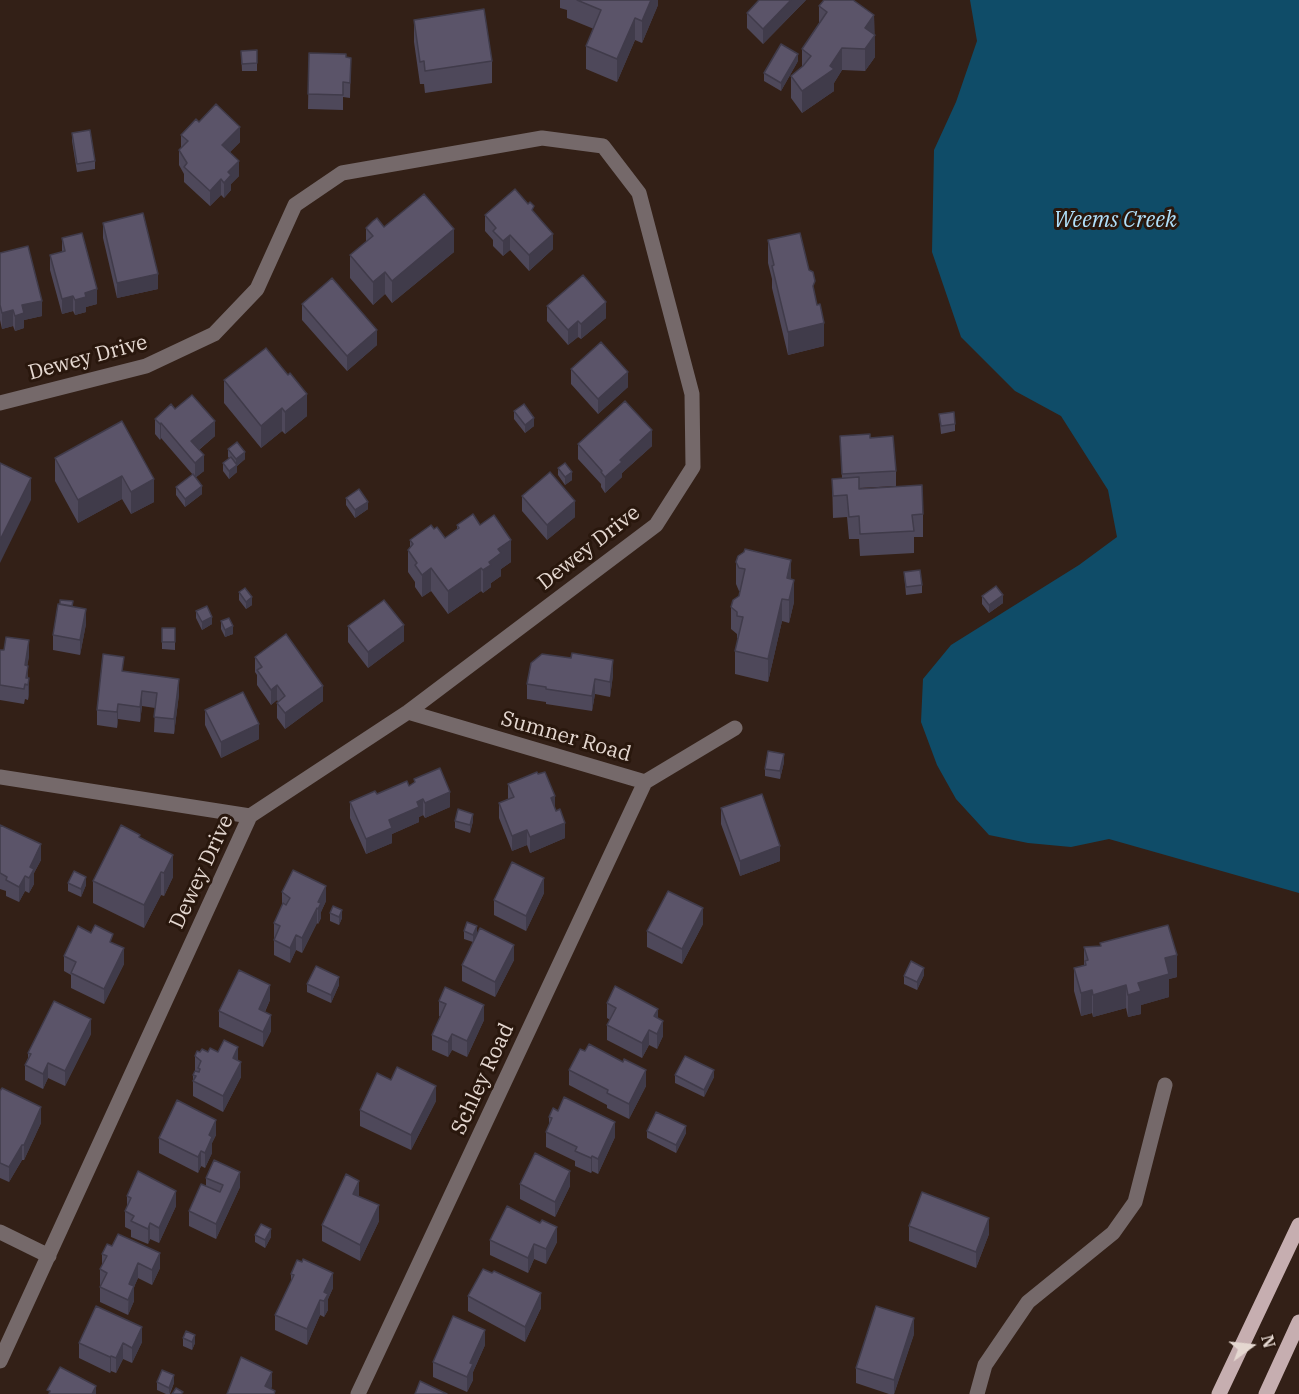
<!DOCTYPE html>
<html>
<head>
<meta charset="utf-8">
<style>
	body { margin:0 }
	#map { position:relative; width:1299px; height:1394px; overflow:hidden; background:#332017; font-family:"IBM Plex Serif",serif }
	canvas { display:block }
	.north { position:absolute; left:1221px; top:1316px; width:60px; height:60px; -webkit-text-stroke:4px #29170d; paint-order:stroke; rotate:75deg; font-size:16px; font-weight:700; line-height:24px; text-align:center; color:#e5d8d1 }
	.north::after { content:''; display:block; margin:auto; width:21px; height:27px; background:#e5d8d1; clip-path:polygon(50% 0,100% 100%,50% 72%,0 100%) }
</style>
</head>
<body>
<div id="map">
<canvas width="1299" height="1394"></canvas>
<div class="north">N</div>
</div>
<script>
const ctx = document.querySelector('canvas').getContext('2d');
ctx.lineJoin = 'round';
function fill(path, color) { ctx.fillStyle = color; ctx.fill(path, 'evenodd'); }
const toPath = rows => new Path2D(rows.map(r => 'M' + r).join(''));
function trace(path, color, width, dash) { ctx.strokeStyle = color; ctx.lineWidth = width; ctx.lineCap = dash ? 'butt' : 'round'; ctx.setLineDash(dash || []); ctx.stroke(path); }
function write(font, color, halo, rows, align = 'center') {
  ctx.font = font + ' "IBM Plex Serif",serif'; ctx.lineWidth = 6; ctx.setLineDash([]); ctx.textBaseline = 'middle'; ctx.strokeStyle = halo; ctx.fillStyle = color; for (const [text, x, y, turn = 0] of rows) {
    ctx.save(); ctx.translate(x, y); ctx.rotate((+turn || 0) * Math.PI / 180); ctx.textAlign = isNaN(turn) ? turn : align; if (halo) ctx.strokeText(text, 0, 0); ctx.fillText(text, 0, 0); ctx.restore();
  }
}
const water = toPath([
	[970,0,1299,0,1299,893,1109,839,1071,847,1028,843,989,835,956,799,937,765,921,722,923,679,951,645,1079,565,1117,537,1108,490,1061,416,1015,391,961,337,932,252,934,150,956,102,977,41]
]);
const minor = toPath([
	[0,403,146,366,214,334,257,289,295,205,342,173,542,138,603,146,639,193,692,394,693,467,656,525,408,712,250,816,0,1361],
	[408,712,645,782,735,728],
	[0,777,250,816],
	[0,1232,49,1256],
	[358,1394,645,782],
	[977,1394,985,1365,1028,1302,1113,1233,1135,1202,1165,1085]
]);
const major = toPath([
	[1219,1394,1299,1225],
	[1266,1394,1299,1322]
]);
const wall = toPath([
	[560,0,658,0,658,5,642,43,635,40,617,82,586,69,586,46,594,29,567,18,567,10,560,8],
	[759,0,806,0,763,44,747,28,747,13],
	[819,6,874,15,875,57,865,71,842,70,834,83,834,91,802,113,791,98,791,76,802,68,802,49,819,23],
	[414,20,492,61,492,83,425,93,424,84,420,84,414,42],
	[257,50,257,71,242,71,241,51],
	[309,53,351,58,350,98,343,97,343,110,308,109],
	[798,61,781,91,764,81,764,73],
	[199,122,240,142,230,152,239,176,231,184,231,190,224,198,221,195,210,206,184,182,184,174,179,165,179,150,181,148,181,135],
	[72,133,95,161,95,169,77,172,72,141],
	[534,213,553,249,529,271,510,250,503,256,493,246,493,240,485,231,485,215],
	[103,223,158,289,117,298,103,238],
	[384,227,454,252,392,303,385,294,373,305,350,278,350,255,366,242,366,228],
	[62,238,97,304,86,307,86,312,75,315,73,311,62,314,50,270,50,255,62,252],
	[768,240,809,270,815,295,824,346,788,355,772,288,772,279,768,263],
	[0,253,42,316,24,320,24,328,15,331,13,326,2,329,0,320],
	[302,304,377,345,347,371,302,320],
	[547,306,606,318,581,339,578,337,568,345,547,321],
	[571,369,628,387,598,414,571,384],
	[224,380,307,416,285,434,282,431,261,448,224,403],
	[175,409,215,436,199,450,204,471,195,478,202,494,185,507,176,495,176,487,193,475,161,438,160,440,155,434,155,419],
	[514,411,534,426,525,433,514,419],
	[939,414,955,424,955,431,941,434],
	[122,421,154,502,131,514,122,499,78,523,55,481,55,458],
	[840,436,870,438,896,471,896,486,859,488,923,514,923,537,914,537,914,553,860,556,859,539,849,539,847,517,833,518,832,479,842,478],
	[578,444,652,446,622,473,622,477,605,493,601,487,601,484,578,459],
	[228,449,245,459,237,466,237,472,229,479,223,471,223,463,229,458,228,457],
	[558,468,572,480,565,485,558,475],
	[522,496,575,517,547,540,522,511],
	[346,498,368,509,355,518,346,505],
	[457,525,480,525,511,562,501,569,501,576,491,583,491,587,483,593,481,591,448,614,431,591,422,597,415,587,415,582,408,572,408,550,410,547,410,540,434,529,445,538,457,529],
	[736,562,791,579,794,602,789,623,782,621,768,682,735,674,735,651,738,638,737,638,737,634,731,629,731,607,739,596,741,591,739,591,736,584],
	[904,572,922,585,922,593,906,595],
	[239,592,252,605,246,609,239,600],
	[982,596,1003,603,989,613,982,604],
	[73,606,86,624,80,655,53,650,53,635],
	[196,611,212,624,202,630,196,618],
	[221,621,233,634,225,637,221,629],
	[348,626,404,641,368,668,348,642],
	[162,628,175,628,175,650,162,649],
	[0,650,29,656,27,666,29,693,28,700,25,699,24,704,0,700],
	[255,657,323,701,285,729,277,718,277,703,278,702,277,700,271,705,257,685,257,675,255,672],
	[124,671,179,694,174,734,154,732,155,708,142,706,140,722,118,719,117,728,97,725,97,710],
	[613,675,610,697,595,694,592,711,546,704,546,702,527,699,527,684],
	[205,710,259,739,221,758,205,725],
	[784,762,780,779,765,776,765,769],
	[414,779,450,807,425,818,423,815,419,817,419,822,392,834,392,843,366,854,350,818,350,802,409,786,414,783],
	[508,784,555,808,565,838,530,853,527,845,512,851,499,818,499,803,508,799],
	[721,808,780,861,740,876,721,824],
	[455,821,473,821,470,833,455,828],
	[0,825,41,860,34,873,34,884,29,893,25,891,19,902,6,896,6,891,0,889],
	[140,837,173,877,164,896,161,895,144,928,93,903,93,881],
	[68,883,86,885,81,897,68,891],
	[282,892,326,901,321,912,321,918,318,924,317,923,302,953,296,950,290,963,274,955,274,923,282,905],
	[544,893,526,931,494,915,494,900],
	[330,913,342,918,339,925,330,921],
	[703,924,682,964,647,947,647,931],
	[464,931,477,933,474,940,514,960,495,997,462,981,462,965,473,942,464,939],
	[113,943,124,964,104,1004,71,988,71,975,64,971,64,956],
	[1100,943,1177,977,1169,979,1169,997,1141,1005,1141,1014,1128,1017,1126,1008,1093,1017,1092,1013,1081,1016,1074,991,1074,968,1084,965,1084,947,1100,946],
	[924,975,917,990,904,984,904,976],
	[307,984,339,985,331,1003,307,992],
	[270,1000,265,1012,271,1031,263,1047,219,1027,219,1011],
	[439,1001,484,1020,467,1057,452,1050,448,1057,432,1050,432,1035,441,1017,439,1016],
	[607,1003,658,1018,663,1036,657,1049,649,1045,642,1058,607,1040,607,1025,610,1020,607,1018],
	[91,1034,65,1086,48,1078,43,1089,25,1080,25,1065,28,1058,28,1053],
	[200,1052,208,1052,238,1061,241,1077,223,1112,193,1096,193,1075,195,1071,195,1056],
	[569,1070,646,1086,629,1119,607,1108,607,1105,569,1085],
	[675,1075,714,1077,704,1097,675,1083],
	[0,1091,41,1123,24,1160,22,1160,9,1182,0,1178],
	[436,1101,411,1150,360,1126,360,1110],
	[558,1111,615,1137,598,1174,592,1171,591,1173,575,1166,575,1161,546,1147,546,1132,549,1125,549,1117],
	[647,1131,686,1133,676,1153,647,1138],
	[216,1135,212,1143,212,1153,205,1168,201,1166,198,1173,159,1153,159,1138],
	[206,1178,240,1187,216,1239,189,1226,189,1211,206,1186],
	[520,1184,570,1186,555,1217,520,1199],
	[127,1196,176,1206,159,1243,150,1239,148,1244,131,1237,131,1230,125,1227,125,1211,127,1207],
	[359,1196,379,1221,360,1261,322,1241,322,1225],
	[909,1226,989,1234,976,1268,909,1241],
	[255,1235,271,1237,265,1248,255,1242],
	[490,1240,557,1242,546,1264,534,1259,528,1273,490,1255],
	[102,1254,160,1268,152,1285,138,1278,134,1287,134,1301,128,1315,100,1302,100,1287,101,1285,100,1285,100,1269,102,1265],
	[291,1274,333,1288,328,1299,328,1310,324,1317,320,1315,307,1345,275,1330,275,1315,291,1282],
	[468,1296,541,1308,525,1342,468,1311],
	[914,1334,894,1394,889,1394,856,1383,856,1368],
	[183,1338,195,1343,192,1350,183,1346],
	[142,1342,132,1363,123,1359,116,1373,111,1371,110,1373,79,1358,79,1343],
	[485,1345,473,1372,473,1380,467,1392,433,1377,433,1362],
	[157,1382,174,1383,170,1394,166,1394,157,1390]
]);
const shadedWall = toPath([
	[651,0,658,0,658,5,642,43,642,21],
	[791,0,806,0,763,44,763,29],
	[874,15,875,57,865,71,865,28],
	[635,18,635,40,617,82,617,59],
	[842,48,842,70,834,83,834,91,802,113,802,91,830,66],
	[798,54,798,61,781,91,781,83],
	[240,127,240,142,222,160,222,145],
	[239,161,239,176,231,184,231,190,224,198,224,183,228,172],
	[221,179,221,195,210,206,210,191],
	[454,229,454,252,392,303,392,281],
	[553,234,553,249,529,271,529,255],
	[510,235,510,250,503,256,503,241],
	[385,272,385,294,373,305,373,282],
	[158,274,158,289,117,298,117,283],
	[97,289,97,304,86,307,86,312,75,315,75,300,85,293],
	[73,296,73,311,62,314,62,299],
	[42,301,42,316,24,320,24,328,15,331,15,316,22,305],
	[606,302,606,318,581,339,581,324],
	[13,310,13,326,2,329,2,313],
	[578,321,578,337,568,345,568,330],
	[824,323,824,346,788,355,788,332],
	[377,330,377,345,347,371,347,356],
	[628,372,628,387,598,414,598,399],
	[307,394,307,416,285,434,285,412],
	[282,408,282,431,261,448,261,426],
	[534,418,534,426,525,433,525,425],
	[215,421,215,436,191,456,191,441],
	[161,423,161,438,160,440,160,424],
	[652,430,652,446,622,473,622,477,605,493,605,477,620,460],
	[245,452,245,459,237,466,237,472,229,479,229,471,236,466,236,459],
	[204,455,204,471,195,478,195,463],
	[572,472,572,480,565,485,565,477],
	[122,476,122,499,78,523,78,500],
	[31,478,31,500,0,563,0,540],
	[154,479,154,502,131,514,131,492],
	[202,486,202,494,185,507,185,499],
	[575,501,575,517,547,540,547,525],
	[368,502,368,509,355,518,355,510],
	[511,540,511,562,501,569,501,576,491,583,491,587,483,593,483,570,498,549],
	[791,560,791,583,787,600,787,578],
	[431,568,431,591,422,597,422,575],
	[481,568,481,591,448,614,448,591],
	[794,580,794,602,789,623,789,600],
	[1003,595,1003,603,989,613,989,605],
	[252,597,252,605,246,609,246,602],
	[782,599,782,621,768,682,768,659],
	[86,609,86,624,80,655,80,640],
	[212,617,212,624,202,630,202,622],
	[404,625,404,641,368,668,368,652],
	[233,626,233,634,225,637,225,630],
	[29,640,29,656,25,681,25,665],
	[613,660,613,675,610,697,610,682],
	[29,678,29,693,28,700,28,685],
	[179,679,179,694,174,734,174,719],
	[595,679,595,694,592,711,592,696],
	[277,685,277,700,271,705,271,690],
	[323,686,323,701,285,729,285,713],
	[142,691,142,706,140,722,140,707],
	[118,704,118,719,117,728,117,712],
	[259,724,259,739,221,758,221,742],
	[784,754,784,762,780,779,780,771],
	[450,792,450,807,425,818,425,803],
	[555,796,555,811,551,798],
	[423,799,423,815,419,817,419,822,392,834,392,843,366,854,366,839,389,820,417,802],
	[473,814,473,821,470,833,470,825],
	[565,823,565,838,530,853,530,837],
	[527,830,527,845,512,851,512,836],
	[41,844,41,860,34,873,34,884,29,893,30,867],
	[780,846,780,861,740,876,740,861],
	[173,855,173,877,164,896,164,873],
	[161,872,161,895,144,928,144,905],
	[25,876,25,891,19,902,19,887],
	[86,877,86,885,81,897,81,889],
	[544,878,544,893,526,931,526,916],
	[326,886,326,901,321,912,321,918,318,924,318,902],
	[317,908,317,923,302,953,302,938],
	[703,908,703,924,682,964,682,949],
	[342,910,342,918,339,925,339,917],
	[477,926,477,933,473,942,473,935],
	[296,935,296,950,290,963,290,948],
	[514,945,514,960,495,997,495,982],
	[124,948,124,964,104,1004,104,989],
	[1177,955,1177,977,1169,979,1169,997,1141,1005,1141,1014,1128,1017,1128,995,1138,983,1165,958],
	[924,968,924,975,917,990,917,982],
	[339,977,339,985,331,1003,331,995],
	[270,985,270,1000,259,1024,259,1009],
	[1126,985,1126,1008,1093,1017,1093,995],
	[1092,990,1092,1013,1081,1016,1081,993],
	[484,1005,484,1020,467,1057,467,1041],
	[658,1009,658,1024,654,1016],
	[271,1015,271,1031,263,1047,263,1032],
	[91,1019,91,1034,65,1086,65,1071],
	[663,1021,663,1036,657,1049,657,1034],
	[649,1030,649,1045,642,1058,642,1043],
	[452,1034,452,1050,448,1057,448,1042],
	[238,1047,238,1062,233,1058],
	[241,1062,241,1077,223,1112,223,1096],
	[48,1063,48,1078,43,1089,43,1074],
	[646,1070,646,1086,629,1119,629,1104],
	[714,1070,714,1077,704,1097,704,1090],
	[436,1086,436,1101,411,1150,411,1135],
	[41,1107,41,1123,24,1160,24,1145],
	[216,1120,216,1135,212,1143,212,1153,205,1168,205,1153,209,1135],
	[615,1122,615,1137,598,1174,598,1159],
	[686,1126,686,1133,676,1153,676,1145],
	[22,1145,22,1160,9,1182,9,1167],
	[201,1151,201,1166,198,1173,198,1157],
	[592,1156,592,1171,591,1173,591,1158],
	[570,1171,570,1186,555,1217,555,1202],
	[240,1172,240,1187,216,1239,216,1224],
	[359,1181,359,1196,353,1209,353,1194],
	[176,1191,176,1206,159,1243,159,1228],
	[379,1205,379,1221,360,1261,360,1245],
	[989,1218,989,1234,976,1268,976,1252],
	[150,1223,150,1239,148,1244,148,1229],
	[557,1227,557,1242,546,1264,546,1249],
	[271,1229,271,1237,265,1248,265,1240],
	[534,1244,534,1259,528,1273,528,1258],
	[160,1253,160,1268,152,1285,152,1270],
	[138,1263,138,1278,134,1287,134,1301,128,1315,129,1284],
	[333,1273,333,1288,328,1299,328,1310,324,1317,324,1292],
	[541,1293,541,1308,525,1342,525,1327],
	[320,1300,320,1315,307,1345,307,1329],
	[914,1318,914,1334,894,1394,894,1380],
	[142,1327,142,1342,132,1363,132,1348],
	[485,1330,485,1345,473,1372,473,1380,467,1392,467,1377,470,1363],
	[195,1335,195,1343,192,1350,192,1342],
	[123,1343,123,1359,116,1373,116,1358],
	[111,1356,111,1371,110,1373,110,1357],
	[272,1372,272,1387,269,1394,265,1386],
	[174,1375,174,1383,169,1394,169,1388],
	[96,1386,96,1394,92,1394]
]);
const building = toPath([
	[577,0,651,0,642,21,635,18,617,59,586,46,601,10,577,0],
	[759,0,791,0,763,29,747,13,759,0],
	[824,0,853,0,874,15,865,28,875,35,865,49,842,48,830,66,834,69,802,91,791,76,803,66,811,56,802,49,827,12,819,6,824,0],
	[484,9,492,61,425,71,424,61,420,62,414,20,484,9],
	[781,44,798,54,781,83,764,73,781,44],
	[257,50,257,63,242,64,241,51,257,50],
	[309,53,346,54,346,57,351,58,350,83,343,82,343,95,308,94,309,53],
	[216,104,240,127,222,145,239,161,228,172,231,175,224,183,221,179,210,191,184,167,187,163,179,150,188,141,181,135,196,119,199,122,216,104],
	[90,130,95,161,77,164,72,133,90,130],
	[515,189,528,204,530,202,534,206,532,210,553,234,529,255,510,235,503,241,493,231,496,228,485,215,515,189],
	[424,194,454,229,392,281,385,272,373,282,350,255,373,236,366,228,373,221,377,218,384,227,424,194],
	[143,213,158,274,117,283,103,223,143,213],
	[82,233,97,289,85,293,86,297,75,300,73,296,62,299,50,255,65,251,62,238,82,233],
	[800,233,809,270,813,272,815,281,813,286,817,305,820,304,824,323,788,332,772,266,774,265,768,240,800,233],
	[28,246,42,301,22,305,24,313,15,316,13,310,2,313,0,305,0,253,28,246],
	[583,275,606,302,581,324,578,321,568,330,547,306,583,275],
	[332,278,377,330,347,356,302,304,332,278],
	[601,342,628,372,598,399,571,369,601,342],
	[266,348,288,375,290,373,307,394,285,412,282,408,261,426,224,380,266,348],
	[192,395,215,421,191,441,204,455,195,463,161,423,160,424,155,419,171,404,175,409,192,395],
	[625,401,652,430,620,460,622,462,605,477,601,472,602,471,578,444,625,401],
	[524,404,534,418,525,425,514,411,524,404],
	[954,412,955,424,941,426,939,414,954,412],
	[122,421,154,479,131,492,122,476,78,500,55,458,122,421],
	[870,434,870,438,893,436,896,471,842,474,840,436,870,434],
	[237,442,245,452,236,459,228,449,237,442],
	[231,457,237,465,229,471,223,463,231,457],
	[0,463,31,478,0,540,0,463],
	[565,463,572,472,565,477,558,468,565,463],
	[550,472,575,501,547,525,522,496,550,472],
	[193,474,202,486,185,499,176,487,193,474],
	[859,477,859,489,922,485,923,514,912,515,914,531,860,534,859,516,849,517,847,495,833,496,832,479,859,477],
	[359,489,368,502,355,510,346,498,359,489],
	[473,514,480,525,494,515,511,540,498,549,501,553,489,562,491,565,483,570,481,568,448,591,431,568,422,575,415,565,417,563,408,550,413,544,410,540,431,525,434,529,437,527,445,538,459,528,457,525,473,514],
	[745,549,791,560,787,578,794,580,789,600,782,599,768,659,735,651,743,617,737,616,737,612,731,607,733,600,739,596,745,569,739,568,736,562,738,556,744,552,745,549],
	[920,570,922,585,906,587,904,572,920,570],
	[996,586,1003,595,989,605,982,596,996,586],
	[245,588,252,597,246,602,239,592,245,588],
	[60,600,73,601,72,606,60,604,60,600],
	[384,600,404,625,368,652,348,626,384,600],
	[58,604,86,609,80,640,53,635,58,604],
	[207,606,212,617,202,622,196,611,207,606],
	[229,618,233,626,225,630,221,621,229,618],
	[162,628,175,628,175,642,162,642,162,628],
	[286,634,323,686,285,713,277,703,285,696,277,685,271,690,257,670,262,667,255,657,286,634],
	[6,637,29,640,25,665,28,666,26,678,29,678,28,685,25,684,24,689,0,685,0,650,4,650,6,637],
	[572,653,613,660,610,682,595,679,592,696,546,689,546,687,527,684,531,663,542,654,571,658,572,653],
	[103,654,124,657,122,671,179,679,174,719,154,717,157,693,142,691,140,707,118,704,117,712,97,710,103,654],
	[243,692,259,724,221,742,205,710,243,692],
	[768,751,784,754,780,771,765,769,768,751],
	[440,768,450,792,425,803,423,799,417,802,419,807,389,820,392,828,366,839,350,802,375,791,377,794,407,781,409,786,415,782,414,779,440,768],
	[537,772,538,774,545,772,555,796,551,798,556,811,560,809,565,823,530,837,527,830,512,836,499,803,514,797,508,784,537,772],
	[762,794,780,846,740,861,721,808,762,794],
	[458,809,473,814,470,825,455,821,458,809],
	[0,825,41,844,30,867,34,869,29,878,25,876,19,887,6,880,7,877,0,873,0,825],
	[121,825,140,835,139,837,173,855,164,873,161,872,144,905,93,881,121,825],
	[512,862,544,878,526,916,494,900,512,862],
	[293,870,326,886,318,902,321,903,318,909,317,908,302,938,296,935,290,948,274,940,280,926,274,923,283,903,286,905,290,898,282,892,293,870],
	[74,871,86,877,81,889,68,883,74,871],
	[668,891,703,908,682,949,647,931,668,891],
	[333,906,342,910,339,917,330,913,333,906],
	[467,922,477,926,473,935,464,931,467,922],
	[95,925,113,934,110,942,124,948,104,989,71,973,76,962,64,956,78,926,91,933,95,925],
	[1168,925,1177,955,1165,958,1169,974,1138,983,1141,991,1128,995,1126,985,1093,995,1092,990,1081,993,1074,968,1086,965,1085,961,1088,960,1084,947,1101,946,1100,943,1168,925],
	[480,928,514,945,495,982,462,965,480,928],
	[911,961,924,968,917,982,904,976,911,961],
	[316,966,339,977,331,995,307,984,316,966],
	[239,970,270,985,259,1009,271,1015,263,1032,219,1011,239,970],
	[615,986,658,1009,654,1016,663,1021,657,1034,649,1030,642,1043,607,1025,616,1008,607,1003,615,986],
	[445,987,484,1005,467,1041,452,1034,448,1042,432,1035,446,1004,439,1001,445,987],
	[54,1001,91,1019,65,1071,48,1063,43,1074,25,1065,31,1054,28,1053,54,1001],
	[224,1040,238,1047,233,1058,241,1062,223,1096,193,1081,196,1076,193,1075,195,1071,199,1072,200,1069,198,1068,201,1061,195,1056,197,1051,200,1052,202,1049,208,1052,210,1048,218,1052,224,1040],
	[589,1044,623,1062,624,1059,646,1070,629,1104,607,1093,608,1090,569,1070,580,1049,585,1051,589,1044],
	[685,1056,714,1070,704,1090,675,1075,685,1056],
	[397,1067,436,1086,411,1135,360,1110,377,1073,391,1080,397,1067],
	[2,1088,41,1107,24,1145,22,1145,9,1167,0,1163,0,1091,2,1088],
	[564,1097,615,1122,598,1159,592,1156,591,1158,575,1151,577,1147,546,1132,552,1118,549,1117,553,1108,558,1111,564,1097],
	[177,1100,216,1120,209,1135,212,1137,205,1153,201,1151,198,1157,159,1138,177,1100],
	[656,1112,686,1126,676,1145,647,1131,656,1112],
	[535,1153,570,1171,555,1202,520,1184,535,1153],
	[214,1160,240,1172,216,1224,189,1211,201,1184,220,1192,223,1185,206,1178,214,1160],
	[138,1171,176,1191,159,1228,150,1223,148,1229,131,1221,134,1216,125,1211,131,1198,127,1196,138,1171],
	[346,1174,359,1181,353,1194,379,1205,360,1245,322,1225,346,1174],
	[922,1192,989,1218,976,1252,909,1226,922,1192],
	[507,1206,540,1223,542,1220,557,1227,546,1249,534,1244,528,1258,490,1240,507,1206],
	[261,1224,271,1229,265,1240,255,1235,261,1224],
	[118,1234,160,1253,152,1270,138,1263,129,1284,134,1286,128,1300,100,1287,107,1273,100,1269,107,1256,102,1254,107,1244,112,1246,118,1234],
	[303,1259,333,1273,324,1292,328,1294,324,1301,320,1300,307,1329,275,1315,294,1275,291,1274,297,1260,302,1262,303,1259],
	[483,1269,492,1273,494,1271,541,1293,525,1327,468,1296,483,1269],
	[96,1306,142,1327,132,1348,123,1343,116,1358,111,1356,110,1357,79,1343,96,1306],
	[876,1306,914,1318,894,1380,856,1368,876,1306],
	[453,1316,485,1330,470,1363,473,1364,467,1377,433,1362,453,1316],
	[186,1331,195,1335,192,1342,183,1338,186,1331],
	[241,1357,272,1372,265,1386,275,1391,274,1394,227,1394,241,1357],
	[60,1367,96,1386,92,1394,49,1394,50,1391,47,1390,60,1367],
	[162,1370,174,1375,169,1388,157,1382,162,1370],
	[420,1381,447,1394,415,1394,420,1381],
	[176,1388,183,1392,181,1394,172,1394,176,1388]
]);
const streetNames = [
	["Dewey Drive",88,358,-15],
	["Dewey Drive",589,548,-38],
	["Sumner Road",566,737,16],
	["Dewey Drive",202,872,-65],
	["Schley Road",483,1079,-65]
];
const waterNames = [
	["Weems Creek",1115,221]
];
fill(water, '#0f4c68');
trace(minor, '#75696a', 15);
trace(major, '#c6aeb0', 15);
fill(wall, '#4e485a');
fill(shadedWall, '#403b4a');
fill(building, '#5b5469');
trace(building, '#403b4a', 1.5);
write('21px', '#e5d8d1', '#29170d', streetNames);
write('italic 22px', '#b0e0fb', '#29170d', waterNames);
</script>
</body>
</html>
